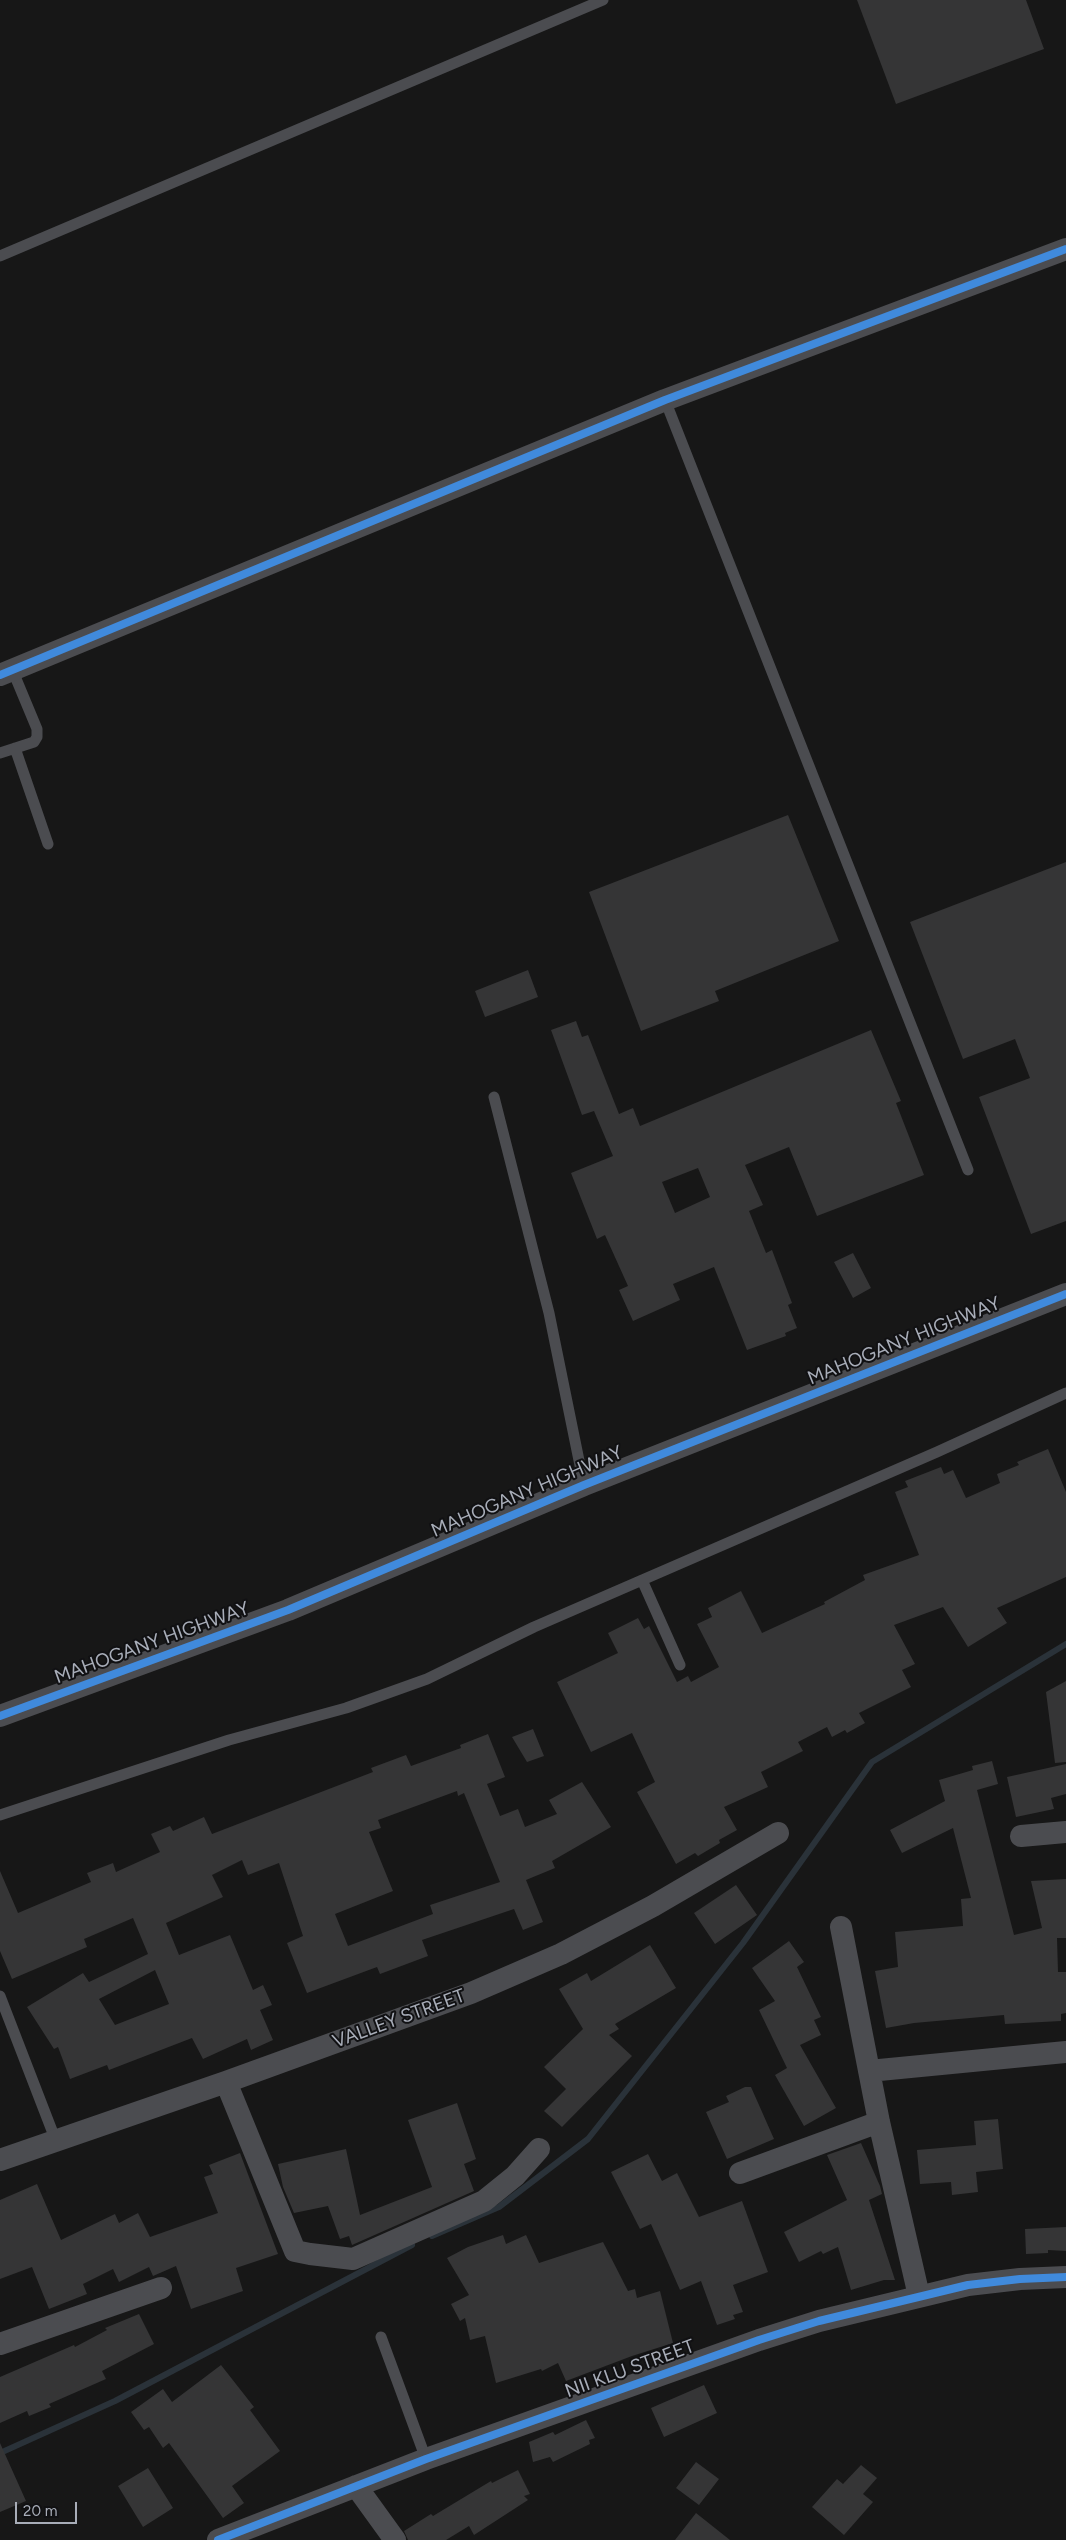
<!DOCTYPE html>
<html>
<head>
<meta charset="utf-8">
<style>
	body { margin:0 }
	#map { position:relative; width:1066px; height:2540px; overflow:hidden; background:#171717; font-family:Figtree,sans-serif }
	canvas { display:block }
	.scale { position:absolute; left:15px; top:2502px; width:62px; height:22px; box-sizing:border-box; border:2px solid #a8adb8; border-top:0; padding-left:6px; font-size:15px; line-height:18px; white-space:nowrap; color:#a8adb8; -webkit-text-stroke:4px #111113; paint-order:stroke }
</style>
</head>
<body>
<div id="map">
<canvas width="1066" height="2540"></canvas>
<div class="scale">20 m</div>
</div>
<script>
const ctx = document.querySelector('canvas').getContext('2d');
ctx.lineJoin = 'round';
const toPath = rows => new Path2D(rows.map(r => 'M' + r).join(''));
function trace(path, color, width, dash) { ctx.strokeStyle = color; ctx.lineWidth = width; ctx.lineCap = dash ? 'butt' : 'round'; ctx.setLineDash(dash || []); ctx.stroke(path); }
function fill(path, color) { ctx.fillStyle = color; ctx.fill(path, 'evenodd'); }
function write(font, color, halo, rows, align = 'center') {
  ctx.font = font + ' Figtree,sans-serif'; ctx.lineWidth = 4; ctx.setLineDash([]); ctx.textBaseline = 'middle'; ctx.strokeStyle = halo; ctx.fillStyle = color; for (const [text, x, y, turn = 0] of rows) {
    ctx.save(); ctx.translate(x, y); ctx.rotate((+turn || 0) * Math.PI / 180); ctx.textAlign = isNaN(turn) ? turn : align; if (halo) ctx.strokeText(text, 0, 0); ctx.fillText(text, 0, 0); ctx.restore();
  }
}
const stream = toPath([
	[432,2236,499,2207,588,2139,743,1943,872,1762,1066,1644],
	[0,2453,115,2401,412,2245]
]);
const building = toPath([
	[857,0,1026,0,1044,49,896,104],
	[788,815,839,941,715,991,719,1001,641,1031,589,892],
	[1066,862,1066,1221,1031,1234,979,1097,1030,1078,1015,1039,963,1059,910,922],
	[528,970,538,997,485,1017,475,991],
	[576,1021,582,1037,588,1035,619,1114,633,1108,640,1126,871,1030,901,1101,896,1103,924,1175,817,1216,789,1147,745,1165,763,1205,749,1211,766,1253,772,1250,792,1303,788,1305,797,1328,785,1333,786,1336,747,1350,714,1267,673,1284,680,1300,633,1321,619,1290,628,1286,605,1235,597,1239,571,1173,613,1156,594,1111,582,1115,551,1030],
	[698,1168,710,1197,675,1213,662,1182],
	[853,1253,871,1288,853,1298,834,1262],
	[1048,1449,1066,1492,1066,1577,997,1608,1007,1623,968,1647,943,1607,894,1625,915,1664,902,1670,911,1687,859,1713,865,1723,847,1733,845,1730,832,1737,827,1727,798,1742,803,1751,761,1772,768,1787,724,1807,737,1830,719,1840,720,1843,698,1856,695,1853,676,1864,637,1792,655,1782,632,1733,591,1752,557,1682,618,1653,608,1633,638,1618,644,1629,649,1626,677,1682,688,1676,691,1682,719,1667,697,1624,712,1617,708,1608,741,1591,762,1633,825,1604,824,1602,865,1580,863,1575,919,1555,895,1492,908,1487,905,1481,941,1467,944,1474,953,1470,966,1498,1000,1483,997,1474,1019,1465,1017,1462],
	[1066,1681,1066,1762,1055,1763,1046,1692],
	[533,1729,544,1756,527,1762,512,1737],
	[488,1734,505,1777,487,1784,500,1816,518,1809,525,1827,557,1814,549,1800,582,1782,611,1827,552,1861,555,1868,526,1880,543,1922,523,1930,514,1909,422,1940,428,1956,380,1974,377,1967,307,1993,287,1943,303,1936,279,1863,248,1875,242,1860,212,1875,223,1897,166,1923,179,1955,230,1935,253,1990,263,1985,272,2005,260,2010,273,2040,251,2050,247,2039,203,2059,192,2038,109,2070,107,2065,70,2079,58,2047,54,2049,27,2007,83,1973,89,1982,148,1954,133,1918,84,1939,87,1947,12,1979,0,1951,0,1871,18,1913,91,1882,87,1873,113,1863,116,1872,160,1852,151,1834,170,1826,173,1831,204,1817,212,1834,373,1772,371,1768,406,1755,411,1766,461,1748,460,1745],
	[457,1791,458,1796,464,1793,500,1882,430,1905,433,1914,348,1946,335,1914,393,1891,369,1832,381,1828,378,1820],
	[155,1970,169,2004,115,2025,99,1999],
	[992,1761,998,1784,977,1790,1014,1935,1042,1928,1031,1881,1066,1879,1066,1938,1057,1938,1058,1972,1066,1972,1066,2013,1061,2014,1061,2021,1005,2024,1004,2015,914,2023,886,2028,875,1971,898,1967,895,1932,963,1926,961,1899,971,1898,953,1828,902,1853,890,1830,945,1801,939,1780,973,1770,972,1766],
	[1066,1764,1066,1794,1051,1798,1054,1809,1016,1817,1007,1777],
	[736,1885,757,1915,715,1944,694,1913],
	[789,1941,804,1962,797,1967,821,2017,814,2020,821,2035,800,2045,836,2108,804,2126,775,2075,787,2068,759,2010,775,2001,752,1968],
	[650,1945,676,1988,615,2024,619,2029,609,2035,632,2056,562,2127,544,2111,566,2089,544,2067,583,2029,559,1989,587,1973,591,1981],
	[745,2087,751,2087,774,2139,727,2159,706,2112,729,2102,726,2096],
	[457,2103,476,2159,464,2164,474,2191,352,2245,349,2236,340,2239,328,2206,294,2213,283,2187,278,2164,346,2149,360,2215,432,2187,408,2120],
	[998,2119,1003,2169,976,2172,978,2192,952,2195,951,2182,920,2184,917,2150,976,2145,974,2121],
	[861,2143,880,2186,882,2194,869,2200,895,2280,884,2280,851,2290,838,2247,823,2254,821,2251,799,2262,784,2232,847,2200,827,2155],
	[240,2153,278,2254,236,2268,243,2291,191,2309,176,2266,153,2276,149,2267,119,2282,113,2269,83,2284,87,2294,49,2309,32,2267,0,2279,0,2200,37,2184,61,2240,115,2214,119,2223,138,2213,150,2237,218,2213,204,2177,213,2174,209,2165],
	[648,2154,662,2181,677,2173,699,2217,742,2201,768,2272,733,2285,743,2312,733,2315,735,2319,717,2325,701,2281,680,2290,651,2224,640,2229,611,2172],
	[1066,2227,1066,2251,1048,2250,1048,2253,1026,2254,1025,2229],
	[503,2235,506,2244,526,2235,539,2263,603,2242,628,2291,635,2289,637,2298,660,2291,673,2343,632,2356,566,2381,558,2363,542,2371,541,2369,496,2383,485,2336,470,2340,465,2318,460,2321,451,2304,469,2295,447,2258,468,2247],
	[139,2314,154,2344,102,2371,106,2379,49,2404,51,2407,29,2416,27,2411,0,2423,0,2377,74,2345,75,2347,107,2330,105,2328],
	[221,2365,254,2407,250,2410,280,2451,232,2486,244,2503,223,2518,169,2443,163,2448,149,2427,144,2430,131,2412,163,2389,172,2402],
	[704,2385,717,2413,664,2437,651,2408],
	[586,2420,595,2438,589,2440,590,2444,553,2462,550,2457,533,2462,529,2442,553,2432,555,2435],
	[0,2443,26,2501,0,2512],
	[696,2462,719,2479,699,2505,676,2488],
	[861,2465,877,2478,863,2494,873,2502,844,2535,812,2507,837,2479,843,2484],
	[148,2468,173,2508,143,2527,118,2486],
	[518,2470,530,2494,524,2496,528,2500,474,2535,469,2526,446,2540,408,2540,404,2531,431,2514,433,2516,491,2481,492,2483],
	[696,2513,730,2540,675,2540]
]);
const service = toPath([
	[0,256,603,0],
	[665,400,968,1170],
	[15,748,48,844],
	[0,753,34,742,37,737,37,729,12,669],
	[494,1097,549,1313,584,1485],
	[642,1580,680,1665],
	[0,1815,229,1740,346,1708,427,1679,534,1627,937,1452,1066,1393],
	[0,1996,56,2141],
	[381,2337,426,2459]
]);
const minor = toPath([
	[0,675,665,400,1066,249],
	[0,1716,288,1610,584,1485,1066,1294],
	[1021,1836,1066,1832],
	[841,1927,879,2122,919,2296],
	[869,2071,1066,2052],
	[226,2082,295,2251,310,2254,353,2259,484,2201,515,2176,539,2149],
	[0,2160,226,2082,471,1993,561,1954,653,1906,778,1833],
	[740,2173,879,2122],
	[0,2344,161,2288],
	[356,2486,395,2540],
	[218,2540,426,2459,759,2340,819,2321,968,2285,1020,2279,1066,2277]
]);
const cycleway = toPath([
	[0,675,665,400,1066,249],
	[0,1716,288,1610,584,1485,1066,1294],
	[218,2540,426,2459,759,2340,819,2321,968,2285,1020,2279,1066,2277]
]);
const streetNames = [
	["MAHOGANY HIGHWAY",904,1341,-22],
	["MAHOGANY HIGHWAY",527,1492,-23],
	["MAHOGANY HIGHWAY",152,1643,-20],
	["VALLEY STREET",399,2019,-20],
	["NII KLU STREET",630,2369,-20]
];
trace(stream, '#2a3239', 6);
fill(building, '#353536');
trace(service, '#4b4c50', 11);
trace(minor, '#4b4c50', 22);
trace(cycleway, '#408adc', 8);
write('19px', '#a8adb8', '#111113', streetNames);
</script>
</body>
</html>
